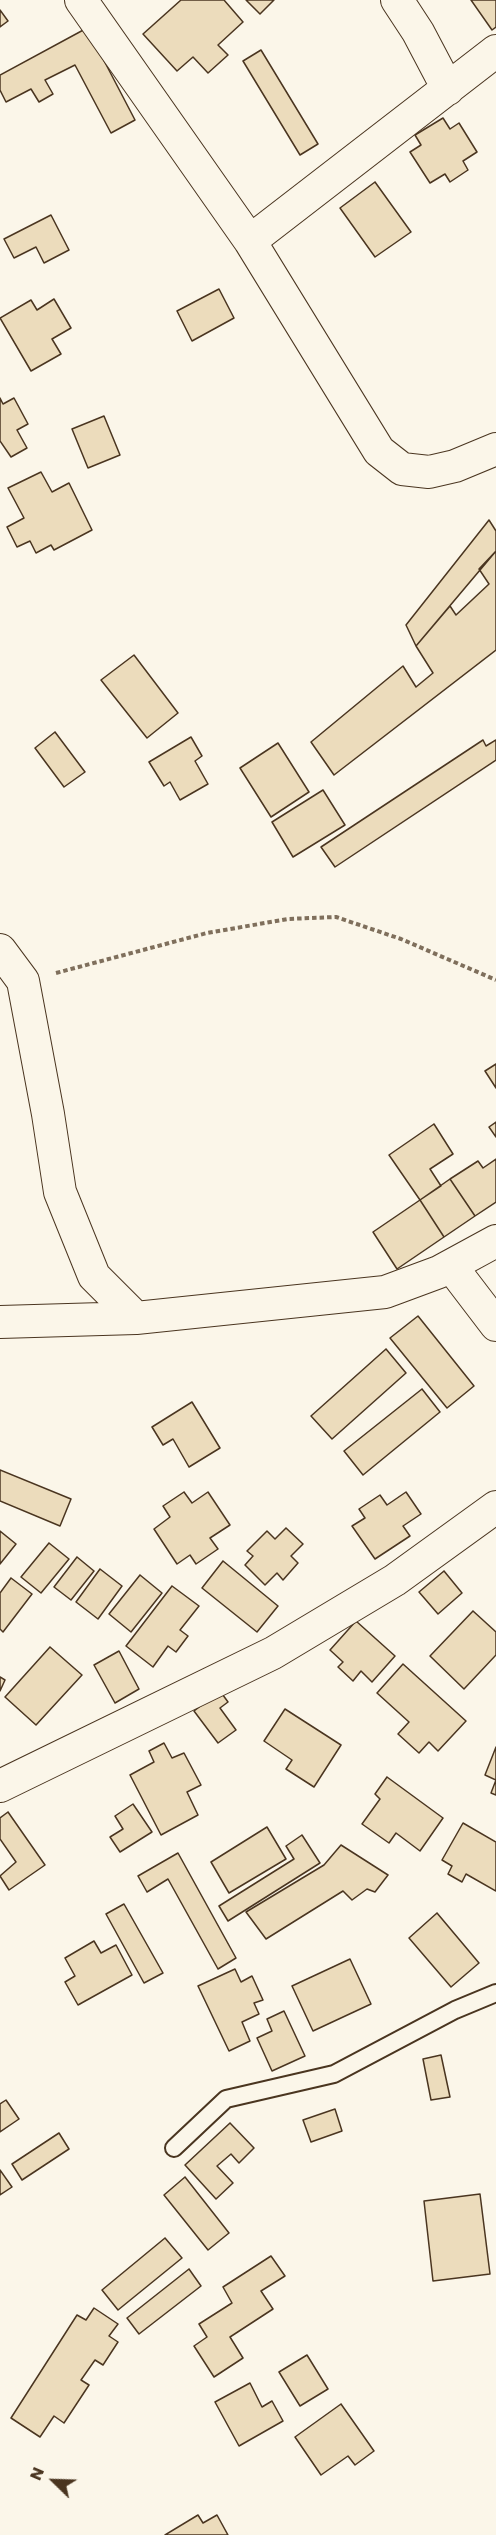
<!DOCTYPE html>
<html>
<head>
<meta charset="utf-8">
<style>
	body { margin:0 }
	#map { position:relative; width:496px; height:2535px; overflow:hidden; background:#fbf6e9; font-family:Poppins,sans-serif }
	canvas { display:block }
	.north { position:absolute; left:24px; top:2451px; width:60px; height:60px; -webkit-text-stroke:4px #fbf6e9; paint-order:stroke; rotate:293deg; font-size:16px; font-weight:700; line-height:24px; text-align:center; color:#4a3520 }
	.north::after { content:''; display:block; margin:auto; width:21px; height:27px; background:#4a3520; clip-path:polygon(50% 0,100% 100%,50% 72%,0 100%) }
</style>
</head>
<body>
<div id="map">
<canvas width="496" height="2535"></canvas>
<div class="north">N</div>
</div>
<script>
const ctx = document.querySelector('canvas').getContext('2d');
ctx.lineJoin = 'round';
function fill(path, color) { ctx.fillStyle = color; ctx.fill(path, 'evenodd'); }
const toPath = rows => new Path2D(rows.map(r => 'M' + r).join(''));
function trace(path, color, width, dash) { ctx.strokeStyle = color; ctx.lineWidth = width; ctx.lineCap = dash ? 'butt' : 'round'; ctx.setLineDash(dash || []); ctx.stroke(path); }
const building = toPath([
	[181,0,224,0,243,22,218,45,228,55,208,73,193,57,177,71,143,34,181,0],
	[246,0,274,0,260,14,246,0],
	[471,0,496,0,496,27,492,30,471,0],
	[0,10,8,21,0,27,0,10],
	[87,28,135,120,111,133,75,65,45,80,53,94,39,102,31,89,6,102,0,90,0,75,87,28],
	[261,50,318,144,300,155,243,61,261,50],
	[443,118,450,129,459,123,477,152,463,161,468,170,450,182,445,174,430,183,410,152,421,145,415,135,443,118],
	[375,182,411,232,375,257,340,208,375,182],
	[51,215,69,250,44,263,36,247,14,258,4,239,51,215],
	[219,289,234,318,192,341,177,311,219,289],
	[54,299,71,328,52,339,61,354,31,371,0,318,31,300,37,310,54,299],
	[0,398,3,404,14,398,28,424,17,430,27,448,11,457,0,441,0,398],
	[104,416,120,455,88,468,72,429,104,416],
	[41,472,52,492,69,483,92,530,54,550,51,545,36,553,30,541,17,547,7,527,24,518,8,488,41,472],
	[489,520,496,531,496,551,416,646,406,625,489,520],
	[496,551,496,650,334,775,311,742,403,666,416,687,433,673,416,646,450,606,456,615,489,584,479,569,496,551],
	[134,655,178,713,147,738,101,680,134,655],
	[55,732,85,772,64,787,35,748,55,732],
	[191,737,202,756,195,761,208,784,180,800,170,782,164,786,149,762,191,737],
	[483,740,486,746,496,740,496,760,335,867,321,847,483,740],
	[278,743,309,792,271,817,240,768,278,743],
	[323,790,345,825,293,857,272,822,323,790],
	[496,1064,496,1088,485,1071,496,1064],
	[496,1122,496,1137,489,1127,496,1122],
	[434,1124,453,1154,430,1169,441,1186,420,1200,389,1155,434,1124],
	[496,1159,496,1202,475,1216,450,1179,478,1161,483,1168,496,1159],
	[450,1179,475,1216,444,1237,420,1200,450,1179],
	[420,1200,444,1237,397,1269,373,1232,420,1200],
	[418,1316,474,1386,447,1408,390,1338,418,1316],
	[386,1349,406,1373,332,1439,311,1416,386,1349],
	[422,1389,440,1412,363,1475,344,1451,422,1389],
	[192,1402,220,1448,189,1467,173,1439,163,1445,152,1427,192,1402],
	[0,1470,71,1499,60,1526,0,1501,0,1470],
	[184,1492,192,1503,208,1492,230,1525,210,1538,218,1549,196,1564,190,1555,177,1564,154,1529,170,1517,163,1506,184,1492],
	[406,1492,421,1514,403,1526,410,1536,375,1559,352,1526,365,1518,359,1509,380,1495,387,1505,406,1492],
	[286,1528,303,1544,291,1556,298,1563,283,1580,277,1573,265,1585,245,1565,253,1556,247,1551,267,1531,275,1539,286,1528],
	[0,1531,16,1544,0,1564,0,1531],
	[49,1543,69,1559,41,1593,21,1577,49,1543],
	[77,1557,94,1571,71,1600,54,1587,77,1557],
	[223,1561,278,1606,257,1632,202,1588,223,1561],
	[100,1569,122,1586,98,1619,76,1602,100,1569],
	[444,1571,462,1593,438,1614,419,1592,444,1571],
	[140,1575,162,1593,131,1632,109,1614,140,1575],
	[11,1578,32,1594,3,1632,0,1629,0,1593,11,1578],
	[172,1586,199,1606,180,1630,188,1636,176,1652,168,1646,153,1667,126,1646,172,1586],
	[473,1611,496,1632,496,1655,464,1689,430,1656,473,1611],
	[356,1621,395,1656,372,1682,361,1671,353,1681,338,1667,343,1662,330,1650,356,1621],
	[50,1647,82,1675,36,1725,5,1697,50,1647],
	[119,1651,139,1689,115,1703,94,1665,119,1651],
	[403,1664,466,1721,438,1751,429,1742,419,1753,398,1734,409,1722,377,1693,403,1664],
	[0,1677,5,1680,0,1691,0,1677],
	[220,1691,228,1702,220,1708,236,1730,218,1743,194,1711,220,1691],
	[285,1709,341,1745,314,1787,286,1769,292,1760,264,1741,285,1709],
	[164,1743,172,1758,184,1753,201,1785,187,1792,198,1815,161,1835,130,1775,154,1762,149,1751,164,1743],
	[496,1747,496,1780,485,1775,496,1747],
	[387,1777,443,1818,420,1851,396,1833,389,1843,362,1824,380,1799,375,1794,387,1777],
	[496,1780,496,1795,491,1793,496,1780],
	[133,1804,152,1832,120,1852,110,1837,123,1829,115,1816,133,1804],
	[8,1812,45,1865,9,1890,0,1876,16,1862,0,1839,0,1818,8,1812],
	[463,1823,496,1842,496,1891,466,1874,462,1882,448,1874,452,1866,442,1860,463,1823],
	[267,1827,286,1859,229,1893,211,1862,267,1827],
	[302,1835,320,1863,228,1921,219,1906,294,1859,286,1846,302,1835],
	[341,1845,388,1875,375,1892,367,1889,352,1900,343,1891,266,1939,246,1912,324,1865,341,1845],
	[178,1853,236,1958,218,1969,168,1879,147,1892,138,1876,178,1853],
	[124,1904,163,1973,144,1983,106,1914,124,1904],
	[437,1913,479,1963,451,1987,409,1938,437,1913],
	[94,1941,101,1953,116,1945,132,1975,78,2005,65,1982,75,1976,65,1958,94,1941],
	[350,1959,371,2004,313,2031,292,1986,350,1959],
	[235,1969,241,1982,252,1976,263,2000,254,2003,259,2014,242,2022,250,2041,229,2051,198,1986,235,1969],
	[284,2011,305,2056,272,2071,257,2038,272,2031,267,2019,284,2011],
	[441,2055,450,2097,431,2100,423,2059,441,2055],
	[6,2100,19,2119,0,2132,0,2104,6,2100],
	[335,2109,342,2131,311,2142,303,2120,335,2109],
	[230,2123,254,2148,239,2163,231,2154,217,2166,233,2183,216,2199,185,2165,230,2123],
	[59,2133,69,2149,22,2180,12,2164,59,2133],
	[0,2170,12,2187,0,2195,0,2170],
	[185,2177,229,2233,208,2250,164,2195,185,2177],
	[480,2194,490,2274,433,2281,424,2201,480,2194],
	[165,2238,182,2258,118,2310,102,2290,165,2238],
	[271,2256,285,2276,261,2291,273,2309,230,2337,243,2358,214,2377,194,2346,207,2337,199,2324,232,2303,223,2287,271,2256],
	[189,2269,201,2286,139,2334,127,2318,189,2269],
	[94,2308,118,2324,109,2336,118,2342,103,2365,95,2360,81,2380,89,2385,64,2423,54,2416,40,2437,11,2418,77,2315,86,2320,94,2308],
	[307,2355,328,2389,300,2406,279,2372,307,2355],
	[250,2383,262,2407,272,2401,283,2421,239,2446,215,2402,250,2383],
	[341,2404,374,2451,355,2465,348,2456,321,2475,295,2437,341,2404],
	[198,2515,203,2523,217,2515,228,2535,165,2535,198,2515]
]);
const path = toPath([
	[56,973,207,933,288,919,336,917,401,939,496,980]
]);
const lane = toPath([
	[174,2148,226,2099,334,2074,455,2010,496,1993]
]);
const street = toPath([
	[81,0,250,241,379,451,402,469,429,472,455,466,496,449],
	[397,0,418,32,448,89],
	[250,241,496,51],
	[0,950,23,981,48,1114,60,1192,94,1276,136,1318,385,1292,439,1272,496,1241],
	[451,1266,496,1325],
	[0,1322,136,1318],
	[0,1786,273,1653,395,1580,496,1507]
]);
fill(building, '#ecdcbc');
trace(building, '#4a3520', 1.5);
trace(lane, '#4a3520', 20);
trace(street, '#4a3520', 34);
trace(path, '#7f6f5c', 4, [4.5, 3]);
trace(lane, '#fbf6e9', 16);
trace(street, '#fbf6e9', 32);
</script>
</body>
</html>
